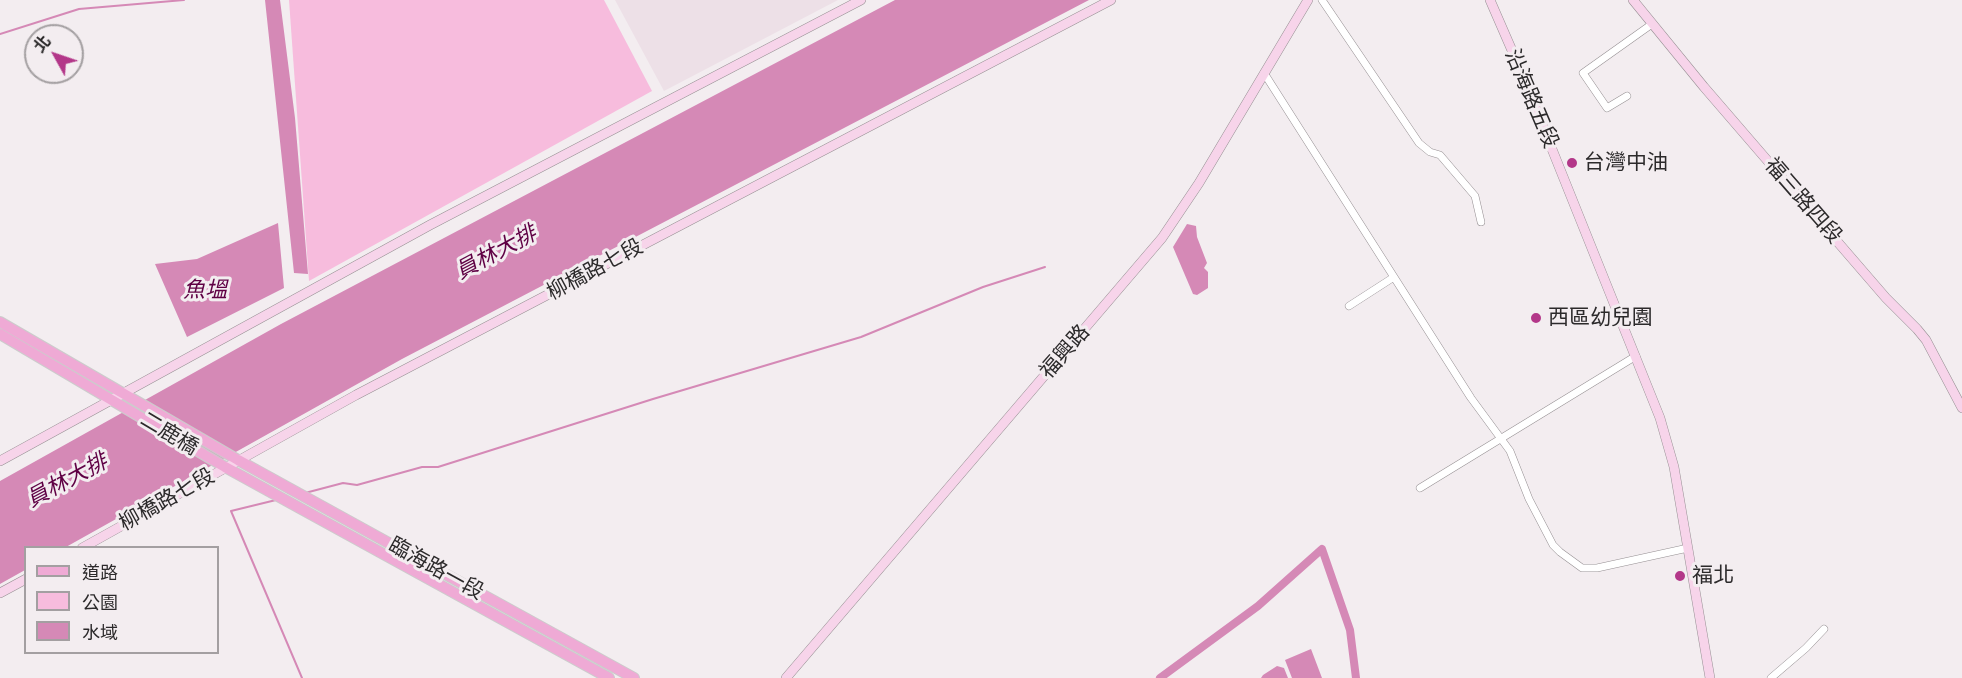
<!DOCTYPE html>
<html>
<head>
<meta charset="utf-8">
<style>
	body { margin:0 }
	#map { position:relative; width:1962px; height:678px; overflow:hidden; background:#f3edf0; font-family:"IBM Plex Serif","Noto Sans TC",serif }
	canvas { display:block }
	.legend { position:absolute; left:24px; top:546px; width:195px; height:108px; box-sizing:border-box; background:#f3edf0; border:2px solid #a39fa1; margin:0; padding:8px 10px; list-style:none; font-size:18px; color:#2c2a2b }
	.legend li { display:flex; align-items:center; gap:12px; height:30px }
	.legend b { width:30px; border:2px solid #a39fa1 }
	.north { position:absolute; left:24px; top:24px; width:60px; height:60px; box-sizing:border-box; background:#f3edf0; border:2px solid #a39fa1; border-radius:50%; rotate:310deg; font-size:16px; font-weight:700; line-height:24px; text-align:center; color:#2c2a2b }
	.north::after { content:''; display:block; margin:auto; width:21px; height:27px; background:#b33789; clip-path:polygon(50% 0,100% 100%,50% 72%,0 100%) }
</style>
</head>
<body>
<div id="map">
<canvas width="1962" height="678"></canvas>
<ul class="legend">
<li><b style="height:8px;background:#efaad5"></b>道路</li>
<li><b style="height:16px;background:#f7bcdd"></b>公園</li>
<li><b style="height:16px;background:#d589b6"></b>水域</li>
</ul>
<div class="north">北</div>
</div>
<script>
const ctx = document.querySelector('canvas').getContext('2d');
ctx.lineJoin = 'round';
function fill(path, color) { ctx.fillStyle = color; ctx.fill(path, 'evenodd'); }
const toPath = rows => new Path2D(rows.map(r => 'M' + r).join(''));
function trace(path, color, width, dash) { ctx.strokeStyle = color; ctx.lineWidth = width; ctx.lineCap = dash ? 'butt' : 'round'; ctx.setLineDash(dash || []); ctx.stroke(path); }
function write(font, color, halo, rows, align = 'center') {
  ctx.font = font + ' "IBM Plex Serif","Noto Sans TC",serif'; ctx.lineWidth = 6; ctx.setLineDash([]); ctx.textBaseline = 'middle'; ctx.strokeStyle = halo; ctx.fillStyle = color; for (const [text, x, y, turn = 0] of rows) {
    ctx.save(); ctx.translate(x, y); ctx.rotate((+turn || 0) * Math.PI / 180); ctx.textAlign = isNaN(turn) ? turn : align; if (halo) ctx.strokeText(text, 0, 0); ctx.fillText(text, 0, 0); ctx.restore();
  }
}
const built = toPath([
	[615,0,838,0,664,91]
]);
const green = toPath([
	[289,0,604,0,652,91,309,281]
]);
const water = toPath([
	[265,0,280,0,295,118,308,274,294,273],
	[895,0,1089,0,402,359,66,547,26,548,25,570,0,584,0,481,281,324],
	[278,223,284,288,187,337,155,264,197,259],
	[1187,224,1196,226,1197,237,1207,263,1204,268,1208,272,1208,288,1197,295,1193,294,1173,247],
	[1311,649,1322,678,1292,678,1285,660],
	[1277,666,1284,668,1288,678,1261,678,1263,675]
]);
const stream = toPath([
	[0,34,79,9,184,0],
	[305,493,343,483,357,485,422,467,438,467,653,399,861,337,983,287,1045,267],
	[276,500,231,511,302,678]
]);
const canal = toPath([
	[1160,678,1258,606,1322,549,1350,630,1356,678]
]);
const street = toPath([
	[1322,0,1419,143,1430,152,1440,155,1475,196,1481,222],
	[1264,73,1471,398,1510,451,1529,499,1553,545,1560,552,1582,568,1597,568,1688,548],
	[1627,96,1607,108,1583,73,1652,24],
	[1349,306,1394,277],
	[1420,488,1636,356],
	[1771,678,1806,648,1824,629]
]);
const secondary = toPath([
	[1490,0,1517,62,1660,418,1674,467,1710,678],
	[1633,0,1704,87,1829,232,1886,298,1917,329,1926,340,1962,408],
	[0,461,430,225,861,0],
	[82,548,356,395,1111,0],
	[0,593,26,579],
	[786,678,1162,238,1199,183,1308,0]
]);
const primary = toPath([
	[0,322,238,460,634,678],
	[0,334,225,467,609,678]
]);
const markers = [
	[1572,163,6,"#b33789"],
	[1536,318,6,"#b33789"],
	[1680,576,6,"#b33789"]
];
const streetNames = [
	["沿海路五段",1531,99,67],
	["福三路四段",1803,201,49],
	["柳橋路七段",595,270,-28],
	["福興路",1065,352,-49],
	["二鹿橋",169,434,31],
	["柳橋路七段",167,500,-29],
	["臨海路一段",436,569,29]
];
const poiNames = [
	["台灣中油",1584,163],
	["西區幼兒園",1548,318],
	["福北",1692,576]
];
const waterNames = [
	["員林大排",496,253,-28],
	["魚塭",205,291],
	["員林大排",67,481,-28]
];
fill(built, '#ede0e7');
fill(green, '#f7bcdd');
fill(water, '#d589b6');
trace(stream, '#d589b6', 2);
trace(canal, '#d589b6', 8);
trace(street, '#958f92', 8);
trace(secondary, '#958f92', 10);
trace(primary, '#ccc', 12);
trace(street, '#fff', 7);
trace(secondary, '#f7d4ea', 9);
trace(primary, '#efaad5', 10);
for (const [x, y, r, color] of markers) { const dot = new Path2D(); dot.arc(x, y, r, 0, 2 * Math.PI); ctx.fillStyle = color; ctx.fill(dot); trace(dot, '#f3edf0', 2); }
write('21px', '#2c2a2b', '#f3edf0', streetNames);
write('21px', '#2c2a2b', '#f3edf0', poiNames, 'left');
write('italic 22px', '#5f0044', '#f3edf0', waterNames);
</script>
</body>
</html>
